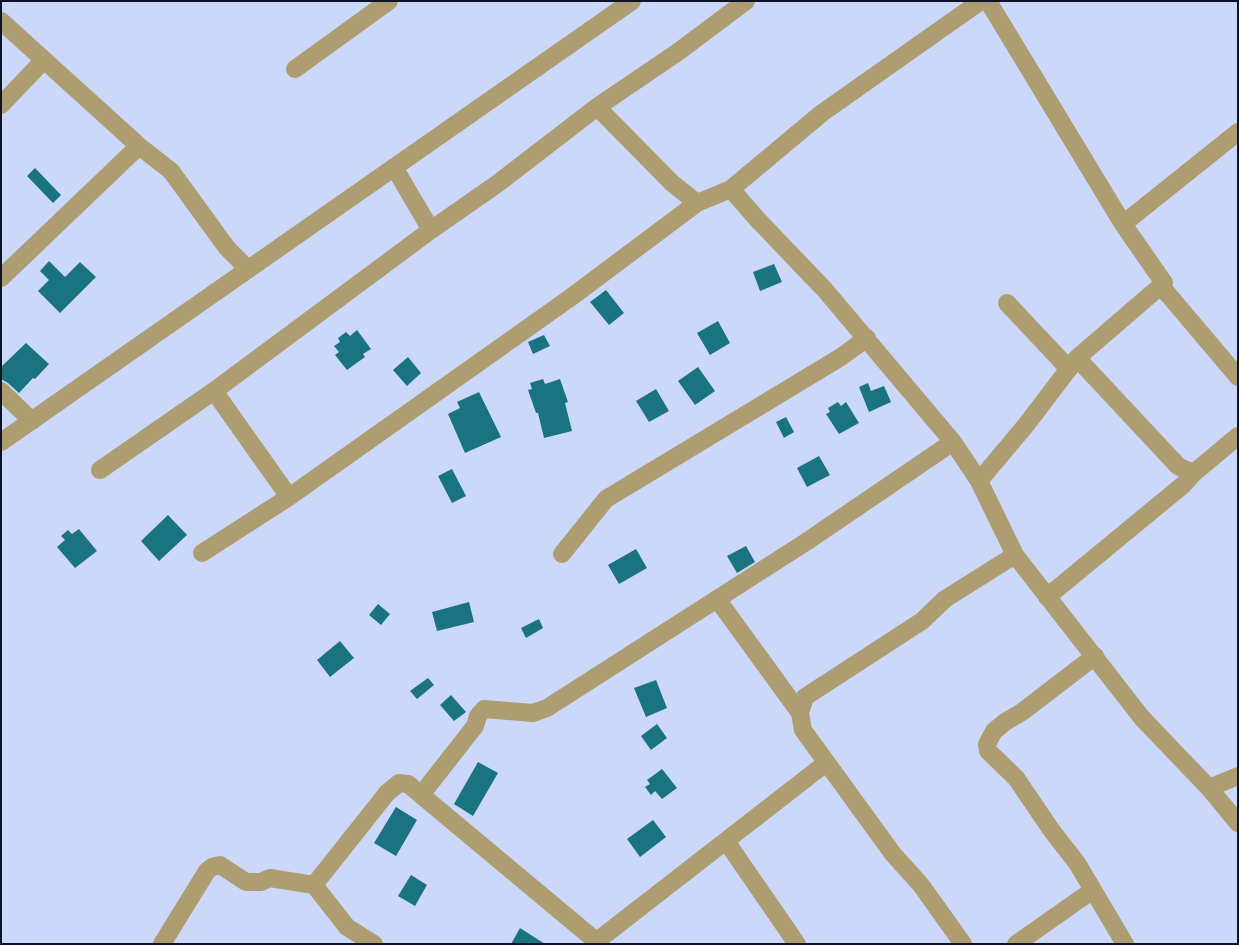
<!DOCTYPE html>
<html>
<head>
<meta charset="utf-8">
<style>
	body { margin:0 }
	#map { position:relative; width:1239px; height:945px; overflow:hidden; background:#ccd8f9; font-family:"Libre Baskerville",serif }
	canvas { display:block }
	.frame { position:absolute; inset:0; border:2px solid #0e1427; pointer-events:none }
</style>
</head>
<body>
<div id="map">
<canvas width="1239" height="945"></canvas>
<div class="frame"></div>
</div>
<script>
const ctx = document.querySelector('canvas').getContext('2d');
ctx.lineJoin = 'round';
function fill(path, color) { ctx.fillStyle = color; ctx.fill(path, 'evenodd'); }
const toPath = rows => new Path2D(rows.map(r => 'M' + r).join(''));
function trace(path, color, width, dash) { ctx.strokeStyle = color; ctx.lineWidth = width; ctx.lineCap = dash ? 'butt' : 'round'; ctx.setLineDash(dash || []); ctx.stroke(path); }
const building = toPath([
	[35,168,61,195,53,203,27,176],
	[49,261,65,277,80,262,96,277,60,313,38,291,49,280,40,271],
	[774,264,782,282,760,291,753,272],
	[606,290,624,313,609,325,590,302],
	[718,321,730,343,710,355,697,333],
	[357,330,371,349,363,354,365,357,347,370,335,355,339,352,334,346,340,342,338,338,346,332,350,336],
	[544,335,550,346,533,354,528,342],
	[26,343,49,364,35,379,33,378,19,393,8,383,1,379,1,367],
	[408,357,421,373,407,386,393,370],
	[698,367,715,391,695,405,678,381],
	[543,379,545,384,560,379,568,402,565,403,572,431,544,438,538,413,536,413,528,390,532,389,530,383],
	[868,383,871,391,884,386,891,402,869,412,859,387],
	[656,389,669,411,649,422,636,401],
	[479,392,501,437,465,453,448,414,460,408,457,402],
	[838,402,841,406,846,402,859,423,839,434,826,414,830,412,828,408],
	[786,417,794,432,784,438,776,422],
	[819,456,830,475,807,487,797,468],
	[452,469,466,496,452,503,438,476],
	[168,515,187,535,159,561,141,541],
	[79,529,97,551,75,568,57,547,65,540,61,536,68,530,72,534],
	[746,546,755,562,737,573,727,556],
	[636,549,647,568,619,584,608,565],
	[469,602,474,622,437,631,432,612],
	[378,604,390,614,381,625,369,615],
	[539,619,543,628,526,638,521,628],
	[340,641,354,658,330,677,317,660],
	[428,678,434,685,417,699,410,691],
	[656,680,667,708,646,717,634,688],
	[451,695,466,712,454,721,440,705],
	[657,724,667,738,651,750,641,736],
	[478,762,498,773,473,816,454,804],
	[662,769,677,788,662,799,655,791,651,795,645,787,650,784,647,780],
	[396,807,417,820,396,856,374,843],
	[653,820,666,837,640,857,627,839],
	[411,875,427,885,415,906,398,896],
	[520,928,545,944,511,944]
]);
const minor = toPath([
	[1,21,139,146,171,171,227,248,248,269],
	[295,69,389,1],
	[1,105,44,60],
	[597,107,672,183,697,203],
	[394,167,431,230],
	[731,189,757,219,825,290,953,442,979,481,1015,555,1142,718,1209,788,1238,823],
	[1123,224,1238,132],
	[1,278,139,146],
	[1161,286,1238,377],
	[1007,303,1069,369],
	[1077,358,1178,466,1186,470,1195,472,1238,436],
	[1,391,32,421],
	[214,391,289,497],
	[1,442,632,1],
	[100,470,214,391,431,230,497,184,597,107,678,52,746,1],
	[979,481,1026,425,1077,358,1164,283,1123,224,988,1],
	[202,553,289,497,570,298,697,203,731,189,822,113,981,1],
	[562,554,606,499,841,357,867,338],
	[1047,597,1183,485,1195,472],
	[717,599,800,713],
	[1095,656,1022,712,1005,722,994,731,987,744,988,751,1016,778,1052,831,1077,863,1125,944],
	[1209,788,1238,776],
	[421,795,475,726,478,716,484,709,533,713,547,708,806,542,953,442],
	[726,841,797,944],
	[314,885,347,927,374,944],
	[162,944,207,871,212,867,220,865,246,882,261,882,270,878,314,885,387,793,399,783,408,784,596,941],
	[593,944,826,763],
	[963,944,921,885,893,854,803,730,800,713,805,697,922,621,945,599,1015,555],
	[1016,944,1093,890]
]);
fill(building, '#1a7380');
trace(minor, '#ad9d71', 18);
</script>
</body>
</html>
